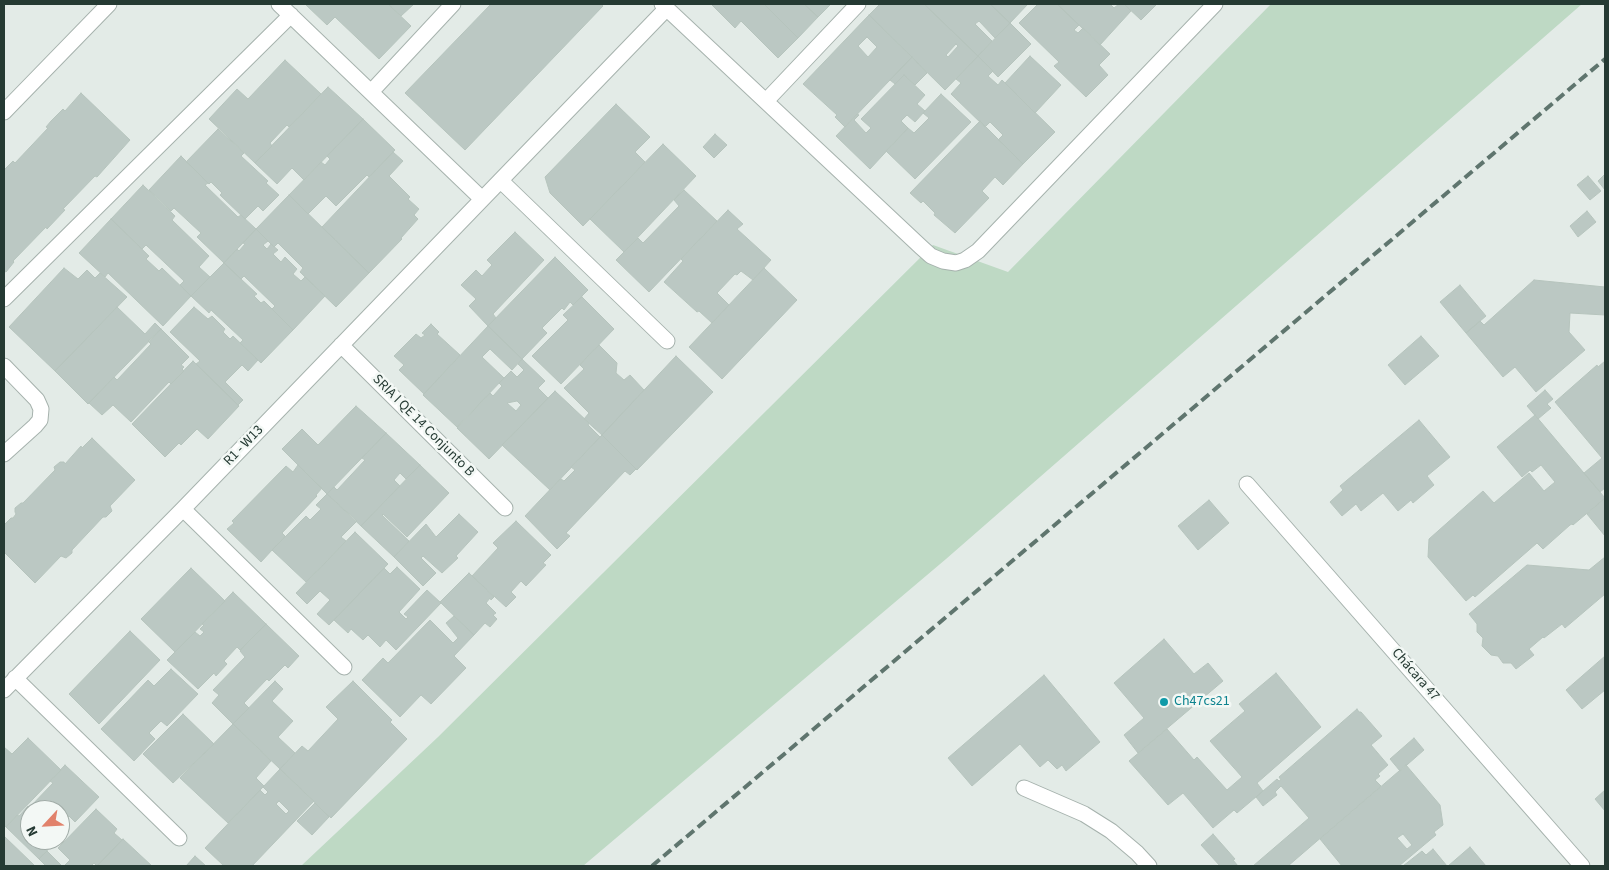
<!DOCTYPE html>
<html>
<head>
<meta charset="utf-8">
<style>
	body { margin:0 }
	#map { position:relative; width:1609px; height:870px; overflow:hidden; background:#e3ebe7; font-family:"Source Sans 3",sans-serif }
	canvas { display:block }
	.frame { position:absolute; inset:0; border:5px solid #253a33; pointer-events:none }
	.north { position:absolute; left:20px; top:800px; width:50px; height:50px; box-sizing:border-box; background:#f3f8f5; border:1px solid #a1aca7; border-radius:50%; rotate:245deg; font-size:14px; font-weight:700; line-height:20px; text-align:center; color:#253a33 }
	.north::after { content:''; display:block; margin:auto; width:18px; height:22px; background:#e1826b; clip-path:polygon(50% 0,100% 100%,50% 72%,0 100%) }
</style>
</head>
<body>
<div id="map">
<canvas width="1609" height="870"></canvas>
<div class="frame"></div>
<div class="north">N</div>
</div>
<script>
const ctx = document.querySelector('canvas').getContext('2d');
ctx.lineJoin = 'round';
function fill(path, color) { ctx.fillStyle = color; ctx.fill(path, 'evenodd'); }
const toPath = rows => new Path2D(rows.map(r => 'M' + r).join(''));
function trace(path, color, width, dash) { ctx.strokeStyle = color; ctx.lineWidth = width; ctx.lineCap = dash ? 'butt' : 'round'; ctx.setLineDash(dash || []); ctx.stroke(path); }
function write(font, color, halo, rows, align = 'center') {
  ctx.font = font + ' "Source Sans 3",sans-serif'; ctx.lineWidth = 5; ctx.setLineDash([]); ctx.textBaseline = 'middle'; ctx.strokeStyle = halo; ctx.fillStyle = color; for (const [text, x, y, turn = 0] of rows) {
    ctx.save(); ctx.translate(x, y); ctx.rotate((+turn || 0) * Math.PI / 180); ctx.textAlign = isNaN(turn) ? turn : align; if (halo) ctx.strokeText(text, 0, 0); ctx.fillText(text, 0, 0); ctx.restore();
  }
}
const green = toPath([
	[1271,4,1582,4,946,559,583,866,301,866,438,737,933,245,1008,272]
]);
const building = toPath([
	[305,4,388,4,411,26,379,59,335,17,327,25,305,4],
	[388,4,414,4,401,16,388,4],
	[491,4,601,4,603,6,465,150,405,93,491,4],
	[711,4,764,4,798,38,778,58,741,21,735,28,711,4],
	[764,4,804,4,818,17,798,38,764,4],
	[804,4,831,4,818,17,804,4],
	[880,4,924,4,978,56,945,90,869,15,880,4],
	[956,44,958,46,948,57,946,55,956,44],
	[924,4,990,4,1010,23,995,38,979,21,975,24,992,41,978,56,924,4],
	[990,4,1028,4,1010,23,990,4],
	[1038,4,1057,4,1079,25,1074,30,1078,33,1083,28,1110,54,1099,65,1108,75,1086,97,1054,66,1059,62,1019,23,1038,4],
	[1057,4,1110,4,1114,8,1119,4,1124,4,1131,11,1100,45,1057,4],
	[1124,4,1157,4,1141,20,1124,4],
	[869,15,912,57,845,127,835,117,837,115,803,84,869,15],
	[867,37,877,47,868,57,858,46,867,37],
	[1010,23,1031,44,998,77,978,56,1010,23],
	[978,56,993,71,988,76,998,85,1002,80,1055,132,1023,164,998,140,1003,135,990,122,985,127,951,94,961,83,956,79,978,56],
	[1030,56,1061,85,1035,113,1005,83,1030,56],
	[912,57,927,73,915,85,904,75,895,84,890,80,912,57],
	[285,60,321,94,289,127,287,125,270,143,272,146,255,163,209,119,237,89,248,99,285,60],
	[904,75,925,95,917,104,925,111,915,122,907,115,901,121,908,128,870,169,836,136,857,114,859,115,854,120,866,133,871,128,861,119,904,75],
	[328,87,363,119,304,180,292,168,277,184,255,163,328,87],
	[81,93,130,140,97,177,95,176,63,209,65,210,47,229,46,227,13,261,14,262,6,272,4,271,4,170,13,161,15,163,48,128,46,127,51,121,63,109,65,111,81,93],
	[941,94,971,122,915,179,886,151,908,128,914,133,929,118,923,113,941,94],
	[616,104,650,137,635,152,645,162,583,226,550,193,545,177,616,104],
	[363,119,395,150,369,177,367,175,336,206,326,196,308,214,289,195,321,162,325,165,330,159,327,156,363,119],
	[980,121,1023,164,1003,185,995,177,982,191,989,198,955,233,934,215,935,213,923,201,921,203,910,193,980,121],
	[218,129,244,153,241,156,268,181,266,183,279,195,263,211,258,206,245,219,220,195,222,193,211,182,209,184,186,162,218,129],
	[715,134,727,145,714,158,703,147,715,134],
	[663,144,696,176,624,252,590,219,663,144],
	[393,152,403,161,389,176,410,197,408,199,419,209,414,215,418,219,401,238,402,239,369,273,322,227,393,152],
	[181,156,208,183,205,185,238,217,241,215,256,229,224,263,197,237,201,233,174,208,171,211,149,190,181,156],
	[1605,174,1605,190,1598,181,1605,174],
	[1588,176,1601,191,1590,200,1577,185,1588,176],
	[143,185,175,216,172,220,209,256,199,267,210,277,191,296,180,285,184,281,146,245,142,249,111,219,143,185],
	[684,190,717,221,649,292,616,260,638,238,643,243,679,206,674,200,684,190],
	[289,195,369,273,336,307,300,272,303,268,278,243,274,247,256,229,289,195],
	[728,210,743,224,737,229,771,260,753,280,741,271,737,275,735,274,717,293,729,305,712,323,699,311,697,312,664,282,683,261,681,259,728,210],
	[1587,211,1596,222,1578,237,1570,226,1587,211],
	[111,219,149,256,146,259,159,271,162,268,191,296,163,326,108,273,105,277,79,253,111,219],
	[256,229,268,241,263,245,267,249,271,244,278,250,273,254,281,262,285,257,297,269,293,274,301,281,305,277,325,296,293,330,272,309,275,306,244,276,241,279,224,263,237,249,239,251,245,244,243,243,256,229],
	[515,232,544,260,493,314,496,318,488,326,469,306,476,299,461,285,476,270,482,276,492,265,487,260,515,232],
	[555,257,588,290,573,305,570,302,564,310,562,308,542,328,547,333,522,359,488,326,555,257],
	[224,263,257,294,254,296,261,303,264,301,293,330,261,363,240,343,243,340,211,310,209,313,191,296,224,263],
	[64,268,78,279,87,270,95,278,100,273,127,297,55,371,9,327,64,268],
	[764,268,797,300,722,379,689,347,764,268],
	[1534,280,1605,287,1605,315,1570,313,1569,332,1585,350,1536,392,1515,367,1503,377,1466,333,1480,321,1484,325,1534,280],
	[1460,285,1486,316,1466,333,1440,302,1460,285],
	[582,297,614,329,561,384,532,356,568,320,563,315,582,297],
	[117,307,145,334,155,323,161,329,88,404,55,371,117,307],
	[194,307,208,319,212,316,225,329,223,332,230,339,233,336,258,360,248,371,242,365,225,382,243,400,238,405,196,364,200,361,170,332,194,307],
	[431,324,439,332,437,334,460,355,424,394,399,370,404,365,394,356,416,334,421,338,425,335,422,333,431,324],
	[488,326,522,359,512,370,490,349,482,357,504,378,457,427,423,395,488,326],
	[161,329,189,357,181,365,184,367,182,369,184,371,171,384,169,382,131,422,113,405,102,415,89,403,114,377,117,380,151,344,148,341,161,329],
	[1421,336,1439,356,1405,385,1388,365,1421,336],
	[599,345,617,363,616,373,624,380,630,375,644,390,602,435,584,419,589,413,564,388,584,369,580,365,599,345],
	[676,356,713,392,637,470,602,435,676,356],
	[522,359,545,381,538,388,548,398,489,459,457,428,490,393,493,396,502,386,499,383,511,371,517,377,524,370,518,364,522,359],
	[517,401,521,405,516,411,507,403,517,401],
	[193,361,239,406,208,439,197,429,181,445,179,443,165,457,132,424,193,361],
	[1605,361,1605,488,1600,492,1584,473,1602,458,1555,402,1597,365,1598,367,1605,361],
	[1545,390,1553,399,1547,404,1551,408,1538,419,1527,406,1545,390],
	[555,391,589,423,588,425,600,437,550,490,502,445,555,391],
	[356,406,386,433,327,494,282,449,302,429,318,445,356,406],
	[1535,415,1605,498,1573,525,1572,524,1570,525,1543,549,1537,543,1475,597,1473,595,1466,601,1428,557,1429,539,1483,491,1494,503,1529,473,1544,491,1555,482,1541,465,1532,472,1530,470,1522,477,1497,447,1535,415],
	[1419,420,1450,457,1427,476,1434,485,1413,503,1411,500,1398,511,1383,493,1361,511,1356,504,1342,516,1330,502,1343,490,1340,486,1419,420],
	[386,433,420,465,406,479,400,473,394,480,400,486,361,526,327,494,334,487,337,490,365,460,362,458,386,433],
	[602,435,636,469,630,475,625,471,566,533,570,536,557,549,525,516,559,480,561,479,564,481,575,470,571,467,602,435],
	[92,438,135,480,110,506,112,511,106,517,103,517,72,550,72,553,66,558,61,556,35,583,4,552,4,525,11,518,13,518,16,514,15,512,15,508,21,503,23,503,55,470,54,467,60,462,64,462,65,464,81,446,82,448,92,438],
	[298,465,322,488,316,495,317,496,282,533,285,536,261,562,227,529,234,523,232,521,286,466,293,472,298,465],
	[420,465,449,493,407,537,383,514,382,515,409,541,394,557,361,526,420,465],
	[327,494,357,521,341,537,346,541,306,582,272,550,306,516,310,520,321,509,316,505,327,494],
	[1605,498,1605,536,1587,514,1605,498],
	[1209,500,1229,523,1198,550,1178,526,1209,500],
	[459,514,478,532,456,556,458,558,442,573,423,556,421,558,436,573,423,586,394,557,426,524,436,537,459,514],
	[516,521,551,555,543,563,546,565,526,586,521,581,511,592,516,597,506,607,472,576,498,548,493,543,516,521],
	[355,532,388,564,329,625,317,614,330,600,320,591,307,604,296,593,355,532],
	[1605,557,1605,594,1565,628,1562,624,1544,638,1543,637,1529,649,1534,655,1516,669,1511,663,1503,663,1498,656,1491,655,1482,646,1483,638,1477,632,1477,624,1469,614,1527,565,1589,570,1605,557],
	[397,567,420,589,399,612,406,619,408,617,404,614,427,590,441,603,396,650,386,640,380,647,368,635,363,640,351,629,348,633,334,620,384,568,390,574,397,567],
	[191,568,225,601,175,652,141,619,191,568],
	[469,573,494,597,491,600,490,598,486,603,496,613,493,615,497,619,490,627,485,623,474,635,440,602,469,573],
	[233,592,266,624,240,650,237,647,224,661,227,664,216,676,214,673,198,689,167,660,195,632,200,636,204,632,200,629,204,625,202,624,233,592],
	[454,616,474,635,454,656,466,668,431,704,421,695,400,717,362,680,383,658,388,663,430,620,453,643,458,638,446,623,454,616],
	[266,624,299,656,288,668,285,665,269,681,267,679,244,703,249,708,233,724,212,703,219,695,213,690,245,657,240,651,266,624],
	[130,631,160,660,99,724,69,694,130,631],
	[1164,639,1194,674,1208,663,1223,681,1138,753,1124,735,1144,718,1114,683,1164,639],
	[1605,656,1605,690,1582,709,1566,690,1605,656],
	[171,669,198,694,167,726,161,721,149,733,155,739,134,761,101,729,148,680,154,686,171,669],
	[1276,673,1321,727,1257,783,1263,791,1237,813,1234,810,1213,828,1183,793,1168,805,1129,761,1167,729,1194,760,1197,757,1227,790,1242,777,1210,741,1245,711,1239,704,1276,673],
	[1044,675,1100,742,1066,771,1062,765,1057,769,1048,760,1040,767,1020,744,972,786,948,758,1044,675],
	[275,681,283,689,272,701,293,721,278,737,295,753,280,769,233,724,275,681],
	[353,681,392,720,390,722,407,739,331,818,280,769,302,746,308,751,338,719,326,707,353,681],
	[1357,709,1359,712,1361,712,1382,736,1371,745,1388,765,1378,774,1380,776,1375,780,1381,786,1288,866,1253,866,1309,818,1281,786,1275,792,1277,795,1263,806,1256,797,1277,779,1279,781,1281,780,1279,777,1357,709],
	[183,714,214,744,173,783,143,754,183,714],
	[233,724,271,761,256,778,264,786,228,823,180,778,233,724],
	[28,738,61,770,6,827,4,825,4,747,12,754,28,738],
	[1414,738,1424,750,1400,771,1390,759,1414,738],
	[65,765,99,797,75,822,69,816,64,823,69,828,60,837,60,810,30,810,30,840,57,840,39,859,6,827,17,815,19,816,28,806,29,808,53,783,50,781,65,765],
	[1406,765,1440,805,1443,825,1434,832,1436,835,1399,866,1342,866,1320,839,1406,765],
	[1403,834,1412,845,1407,849,1397,838,1403,834],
	[280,769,314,801,252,866,224,866,205,848,260,790,265,795,268,792,263,787,280,769],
	[279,801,289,811,286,814,276,804,279,801],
	[1605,790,1605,811,1595,799,1605,790],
	[315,803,329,817,312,835,297,821,315,803],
	[96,809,117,829,114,833,122,840,97,866,94,863,91,866,64,866,70,860,58,848,96,809],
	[1213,834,1235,859,1233,860,1238,866,1220,866,1201,845,1213,834],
	[4,836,34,865,32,866,4,866,4,836],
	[123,839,152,866,97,866,123,839],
	[1470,847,1486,866,1448,866,1470,847],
	[1433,849,1447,866,1403,866,1422,851,1426,855,1433,849],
	[47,851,62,866,46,866,39,859,47,851],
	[195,856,206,866,186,866,195,856]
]);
const minor = toPath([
	[279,4,482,199],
	[662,4,921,247,931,256,943,261,956,263,965,260,978,251,1215,4],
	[371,92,453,4],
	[766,101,858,4],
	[4,112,109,4],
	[501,181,667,341],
	[4,299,291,15],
	[341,345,505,508],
	[4,366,37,400,41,409,40,420,35,426,4,454],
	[1247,484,1582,866],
	[183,509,344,667],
	[15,678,179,838],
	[4,690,183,509,667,8],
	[1024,788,1084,814,1111,831,1137,853,1149,866]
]);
const rail = toPath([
	[652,866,1605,59]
]);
const markers = [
	[1164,702,5,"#0f9aa8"]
];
const streetNames = [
	["SRIA I QE 14 Conjunto B",423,426,45],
	["R1 - W13",244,446,-46],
	["Chácara 47",1415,675,49]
];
const cultureNames = [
	["Ch47cs21",1174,702]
];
fill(green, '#bed9c4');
fill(building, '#bbc8c3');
trace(building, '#b6c4bd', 1);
trace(minor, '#a6b2ad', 17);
trace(minor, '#fff', 15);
trace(rail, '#5f756e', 4, [10, 5]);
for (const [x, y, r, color] of markers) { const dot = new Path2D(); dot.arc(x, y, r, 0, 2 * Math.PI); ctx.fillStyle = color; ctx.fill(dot); trace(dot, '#f3f8f5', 2); }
write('14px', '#253a33', '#f3f8f5', streetNames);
write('14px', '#0d838f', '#f3f8f5', cultureNames, 'left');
</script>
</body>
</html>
